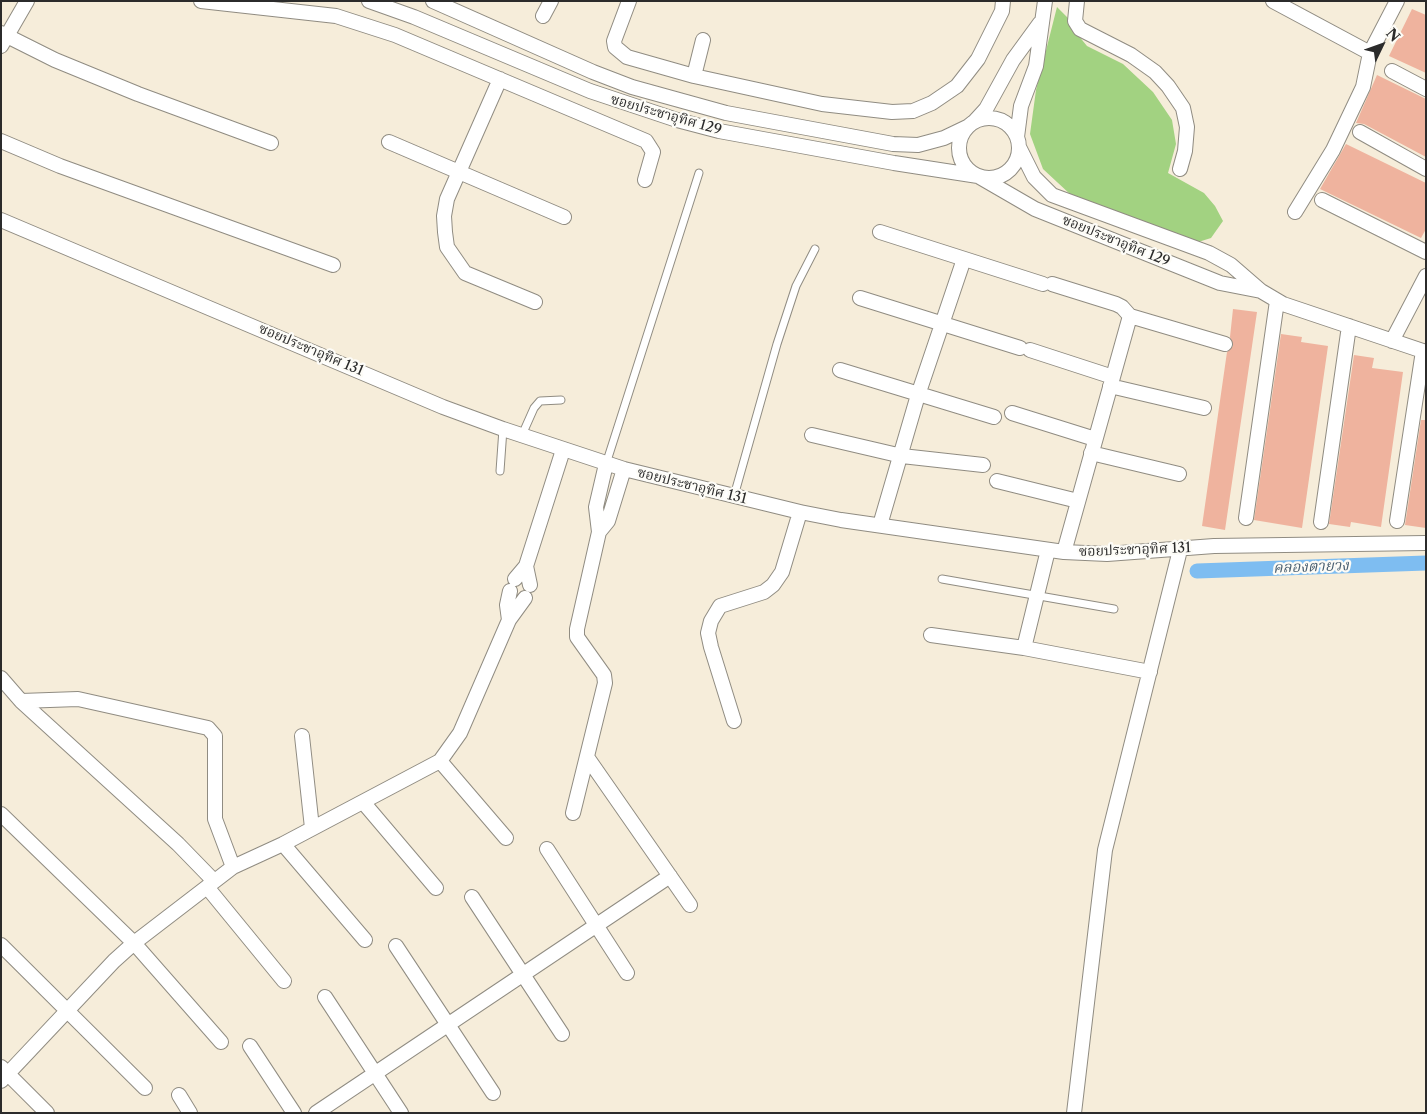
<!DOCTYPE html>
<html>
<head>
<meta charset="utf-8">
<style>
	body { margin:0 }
	#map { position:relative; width:1427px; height:1114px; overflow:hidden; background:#f6edda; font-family:"Libre Caslon Text",serif }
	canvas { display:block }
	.frame { position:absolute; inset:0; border:2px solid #2b2b2b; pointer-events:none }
	.north { position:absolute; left:1357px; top:20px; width:50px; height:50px; -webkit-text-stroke:4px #fdfcf7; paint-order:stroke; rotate:48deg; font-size:14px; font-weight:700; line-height:20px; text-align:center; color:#2b2b2b }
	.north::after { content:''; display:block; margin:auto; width:18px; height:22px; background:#2b2b2b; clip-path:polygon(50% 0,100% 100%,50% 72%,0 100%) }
</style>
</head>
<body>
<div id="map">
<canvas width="1427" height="1114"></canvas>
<div class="frame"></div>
<div class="north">N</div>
</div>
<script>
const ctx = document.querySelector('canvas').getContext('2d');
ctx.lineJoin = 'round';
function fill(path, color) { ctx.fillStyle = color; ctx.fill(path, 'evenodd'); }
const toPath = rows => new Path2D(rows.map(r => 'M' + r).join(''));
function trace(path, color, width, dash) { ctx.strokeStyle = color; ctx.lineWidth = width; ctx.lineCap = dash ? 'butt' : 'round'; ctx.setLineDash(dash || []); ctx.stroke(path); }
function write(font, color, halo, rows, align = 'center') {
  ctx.font = font + ' "Libre Caslon Text","Noto Serif Thai",serif'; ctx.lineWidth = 4.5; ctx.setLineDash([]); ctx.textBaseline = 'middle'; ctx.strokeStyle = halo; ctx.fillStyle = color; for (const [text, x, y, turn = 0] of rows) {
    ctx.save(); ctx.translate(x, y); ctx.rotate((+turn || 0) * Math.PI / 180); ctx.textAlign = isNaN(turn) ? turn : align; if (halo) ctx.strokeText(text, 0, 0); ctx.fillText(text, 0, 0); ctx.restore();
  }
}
const green = toPath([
	[1057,7,1068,18,1078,35,1087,46,1123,64,1153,92,1172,120,1176,144,1168,173,1204,193,1215,206,1223,221,1211,238,1195,243,1071,195,1043,169,1030,134,1036,90]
]);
const canal = toPath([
	[1197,571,1426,563]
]);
const building = toPath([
	[1412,9,1426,15,1426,73,1389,56],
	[1377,75,1426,99,1426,157,1364,124,1356,123],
	[1346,144,1426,183,1426,229,1421,238,1320,189],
	[1233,309,1257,312,1225,530,1202,526,1227,352,1233,346,1230,337],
	[1281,334,1302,337,1301,342,1328,346,1302,528,1254,520],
	[1354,355,1374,358,1372,368,1403,372,1381,527,1351,522,1350,527,1329,524],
	[1421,420,1426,420,1426,528,1405,525]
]);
const service = toPath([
	[522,435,534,408,540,401,561,400],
	[606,464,699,173],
	[500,471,503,429],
	[734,496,777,344,796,286,815,249],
	[942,579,1114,609]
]);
const minor = toPath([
	[201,1,336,16,395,35,646,141,653,152,645,180],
	[369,1,414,17,590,91,677,120,719,131,894,163,978,176,1035,209,1220,283,1261,291],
	[433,1,593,72,632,87,726,113,893,144,918,145,944,138,967,127],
	[629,1,614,41,615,47,627,57,694,76,822,104,892,112,913,111,932,103,957,86,978,59,1002,11,1003,1],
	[1077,1,1075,21,1080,29,1131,55,1155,72,1168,86,1183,108,1187,127,1185,151,1180,169],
	[1273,1,1370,53,1397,1],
	[543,16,551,1],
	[1,33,55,60,138,94,271,143],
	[1,46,27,1],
	[1392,71,1426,89],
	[694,76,703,40],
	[500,79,447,199,444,216,445,232,447,247,465,273,535,302],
	'959 148a30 30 0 1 1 60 0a30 30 0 1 1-60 0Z',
	[975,121,986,109,1013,60,1040,23],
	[1360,132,1426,169],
	[1017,137,1021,106,1036,66,1045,1],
	[1,141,60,166,333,265],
	[389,142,564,217],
	[1019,147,1034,177,1052,195,1209,253,1231,265,1261,291,1283,304,1426,352],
	[1322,200,1426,252],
	[1295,212,1333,150,1363,87,1370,53],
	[1,220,443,407,503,429,624,469,800,512,841,520,1064,552,1107,554,1214,546,1426,543],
	[880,232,1043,284],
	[1052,284,1116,304,1122,307,1130,316,1225,344],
	[860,298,1020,348],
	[1392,341,1426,276],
	[1030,350,1113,377],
	[840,370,994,417],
	[1110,386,1204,408],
	[1012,413,1095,439],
	[812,435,902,456,983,465],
	[1091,453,1179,474],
	[997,481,1078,501],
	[1246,518,1277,301],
	[1397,521,1423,351],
	[1321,522,1349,326],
	[880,525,918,395,964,259],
	[599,532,608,521,624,469],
	[1064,552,1130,316],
	[526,566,530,585],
	[515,579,526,566,563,450],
	[509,620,507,605,510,591],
	[931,635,1024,648,1150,672],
	[1024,648,1048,550],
	[1,678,21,701,178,844,214,881],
	[21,701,78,699,208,728,215,736,215,819,233,867],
	[734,721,711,647,708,633,711,621,720,606,764,592,773,585,782,572,800,512],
	[302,736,312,828],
	[587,757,690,905],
	[440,761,506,838],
	[363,802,436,888],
	[573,813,605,683,604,675,577,637,577,629,599,532,596,507,606,464],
	[1,814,134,943,221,1042],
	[283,844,365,940],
	[547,849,627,973],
	[207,887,284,981],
	[472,897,562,1034],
	[1,945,145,1088],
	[396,946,493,1093],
	[325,997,401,1113],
	[250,1046,294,1113],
	[1,1067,47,1113],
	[1,1081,114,961,134,943,233,867,283,844,440,761,460,733,509,620,525,598],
	[179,1095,190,1113],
	[316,1113,670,876],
	[1074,1113,1105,850,1180,550]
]);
const streetNames = [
	["ซอยประชาอุทิศ 129",666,115,16],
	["ซอยประชาอุทิศ 129",1116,241,22],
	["ซอยประชาอุทิศ 131",311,350,23],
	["ซอยประชาอุทิศ 131",692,486,14],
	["ซอยประชาอุทิศ 131",1135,550,-2]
];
const waterNames = [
	["คลองตายวง",1311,567,-2]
];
fill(green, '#a2d281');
trace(canal, '#7ebdf1', 15);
fill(building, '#efb39e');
trace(service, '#908c82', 9);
trace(minor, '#908c82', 16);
trace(service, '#fff', 7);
trace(minor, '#fff', 14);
write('14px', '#2b2b2b', '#fdfcf7', streetNames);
write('italic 15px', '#485e70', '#fdfcf7', waterNames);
</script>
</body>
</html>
